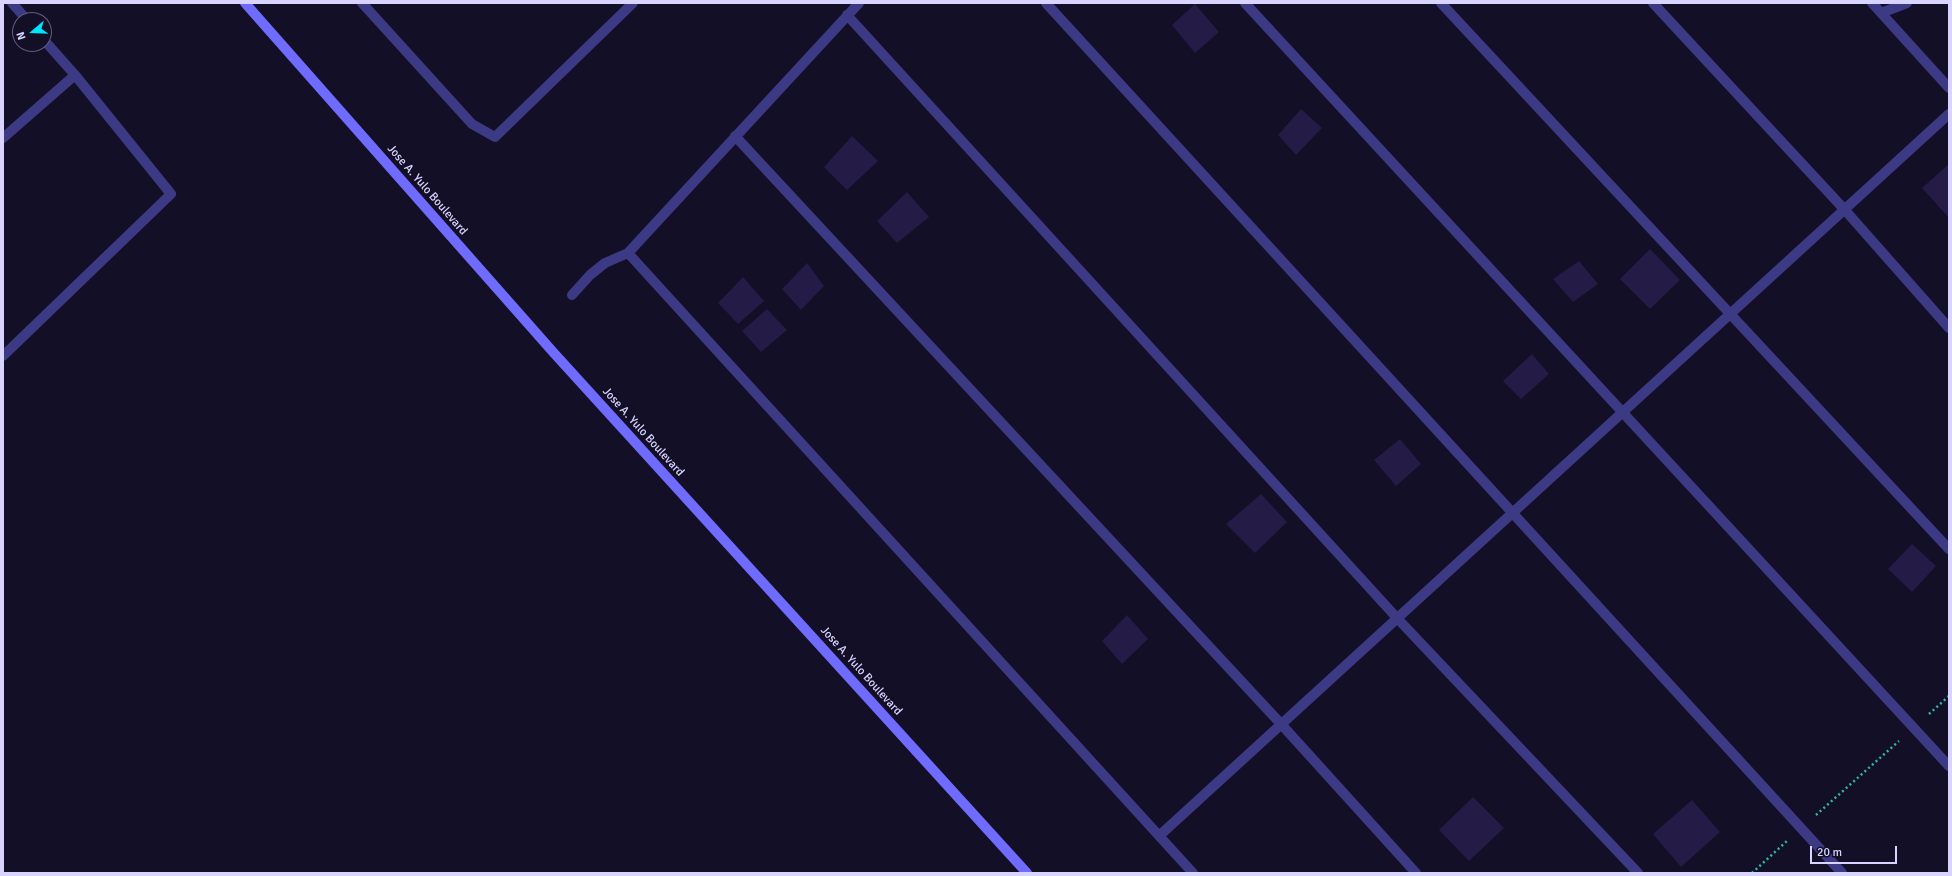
<!DOCTYPE html>
<html>
<head>
<meta charset="utf-8">
<style>
	body { margin:0 }
	#map { position:relative; width:1952px; height:876px; overflow:hidden; background:#130f26; font-family:Signika,sans-serif }
	canvas { display:block }
	.frame { position:absolute; inset:0; border:4px solid #d9d4ff; pointer-events:none }
	.north { position:absolute; left:12px; top:12px; width:40px; height:40px; box-sizing:border-box; background:#130f26; border:1px solid #625e7d; border-radius:50%; rotate:251deg; font-size:11px; font-weight:700; line-height:16px; text-align:center; color:#d9d4ff }
	.north::after { content:''; display:block; margin:auto; width:14px; height:18px; background:#00e5ff; clip-path:polygon(50% 0,100% 100%,50% 72%,0 100%) }
	.scale { position:absolute; left:1810px; top:846px; width:87px; height:18px; box-sizing:border-box; border:2px solid #d9d4ff; border-top:0; padding-left:5px; font-size:12px; line-height:14px; white-space:nowrap; color:#d9d4ff; -webkit-text-stroke:3px #130f26; paint-order:stroke }
</style>
</head>
<body>
<div id="map">
<canvas width="1952" height="876"></canvas>
<div class="frame"></div>
<div class="north">N</div>
<div class="scale">20 m</div>
</div>
<script>
const ctx = document.querySelector('canvas').getContext('2d');
ctx.lineJoin = 'round';
function fill(path, color) { ctx.fillStyle = color; ctx.fill(path, 'evenodd'); }
const toPath = rows => new Path2D(rows.map(r => 'M' + r).join(''));
function trace(path, color, width, dash) { ctx.strokeStyle = color; ctx.lineWidth = width; ctx.lineCap = dash ? 'butt' : 'round'; ctx.setLineDash(dash || []); ctx.stroke(path); }
function write(font, color, halo, rows, align = 'center') {
  ctx.font = font + ' Signika,sans-serif'; ctx.lineWidth = 3; ctx.setLineDash([]); ctx.textBaseline = 'middle'; ctx.strokeStyle = halo; ctx.fillStyle = color; for (const [text, x, y, turn = 0] of rows) {
    ctx.save(); ctx.translate(x, y); ctx.rotate((+turn || 0) * Math.PI / 180); ctx.textAlign = isNaN(turn) ? turn : align; if (halo) ctx.strokeText(text, 0, 0); ctx.fillText(text, 0, 0); ctx.restore();
  }
}
const building = toPath([
	[1195,4,1219,32,1195,53,1172,25],
	[1301,109,1322,128,1296,155,1278,135],
	[852,136,878,161,847,190,824,167],
	[1949,164,1949,218,1922,188],
	[907,192,929,217,897,243,877,221],
	[1650,249,1680,280,1650,309,1620,279],
	[1579,261,1598,284,1573,302,1553,279],
	[807,263,824,286,801,310,782,289],
	[743,277,764,301,738,324,718,303],
	[767,309,787,330,761,352,742,331],
	[1532,354,1549,374,1521,399,1503,381],
	[1400,439,1421,464,1396,486,1374,460],
	[1261,494,1287,522,1255,553,1226,524],
	[1912,544,1936,566,1912,592,1888,569],
	[1127,615,1148,639,1122,664,1102,641],
	[1473,797,1504,828,1469,861,1439,830],
	[1692,800,1720,832,1681,867,1653,834]
]);
const path = toPath([
	[1929,714,1949,696],
	[1816,815,1899,741],
	[1752,873,1787,841]
]);
const lane = toPath([
	[12,3,27,20],
	[362,3,472,124,495,137,633,3],
	[3,138,75,75],
	[3,356,171,194,75,75,44,40]
]);
const street = toPath([
	[1046,3,1842,873],
	[1245,3,1949,766],
	[1441,3,1949,549],
	[1653,3,1844,209,1949,328],
	[1872,3,1949,88],
	[1881,13,1907,3],
	[847,15,1397,618,1638,873],
	[735,136,1281,724,1416,873],
	[628,253,1193,873],
	[572,295,590,275,605,263,628,253,859,3],
	[1159,836,1949,114]
]);
const secondary = toPath([
	[245,3,553,352,1027,873]
]);
const streetNames = [
	["Jose A. Yulo Boulevard",427,190,49],
	["Jose A. Yulo Boulevard",643,432,48],
	["Jose A. Yulo Boulevard",861,671,48]
];
fill(building, '#241b47');
trace(path, '#2fb8b0', 2.5, [2, 3]);
trace(lane, '#3d3a85', 10);
trace(street, '#3d3a85', 10);
trace(secondary, '#6f6bff', 10);
write('12px', '#d9d4ff', '#130f26', streetNames);
</script>
</body>
</html>
